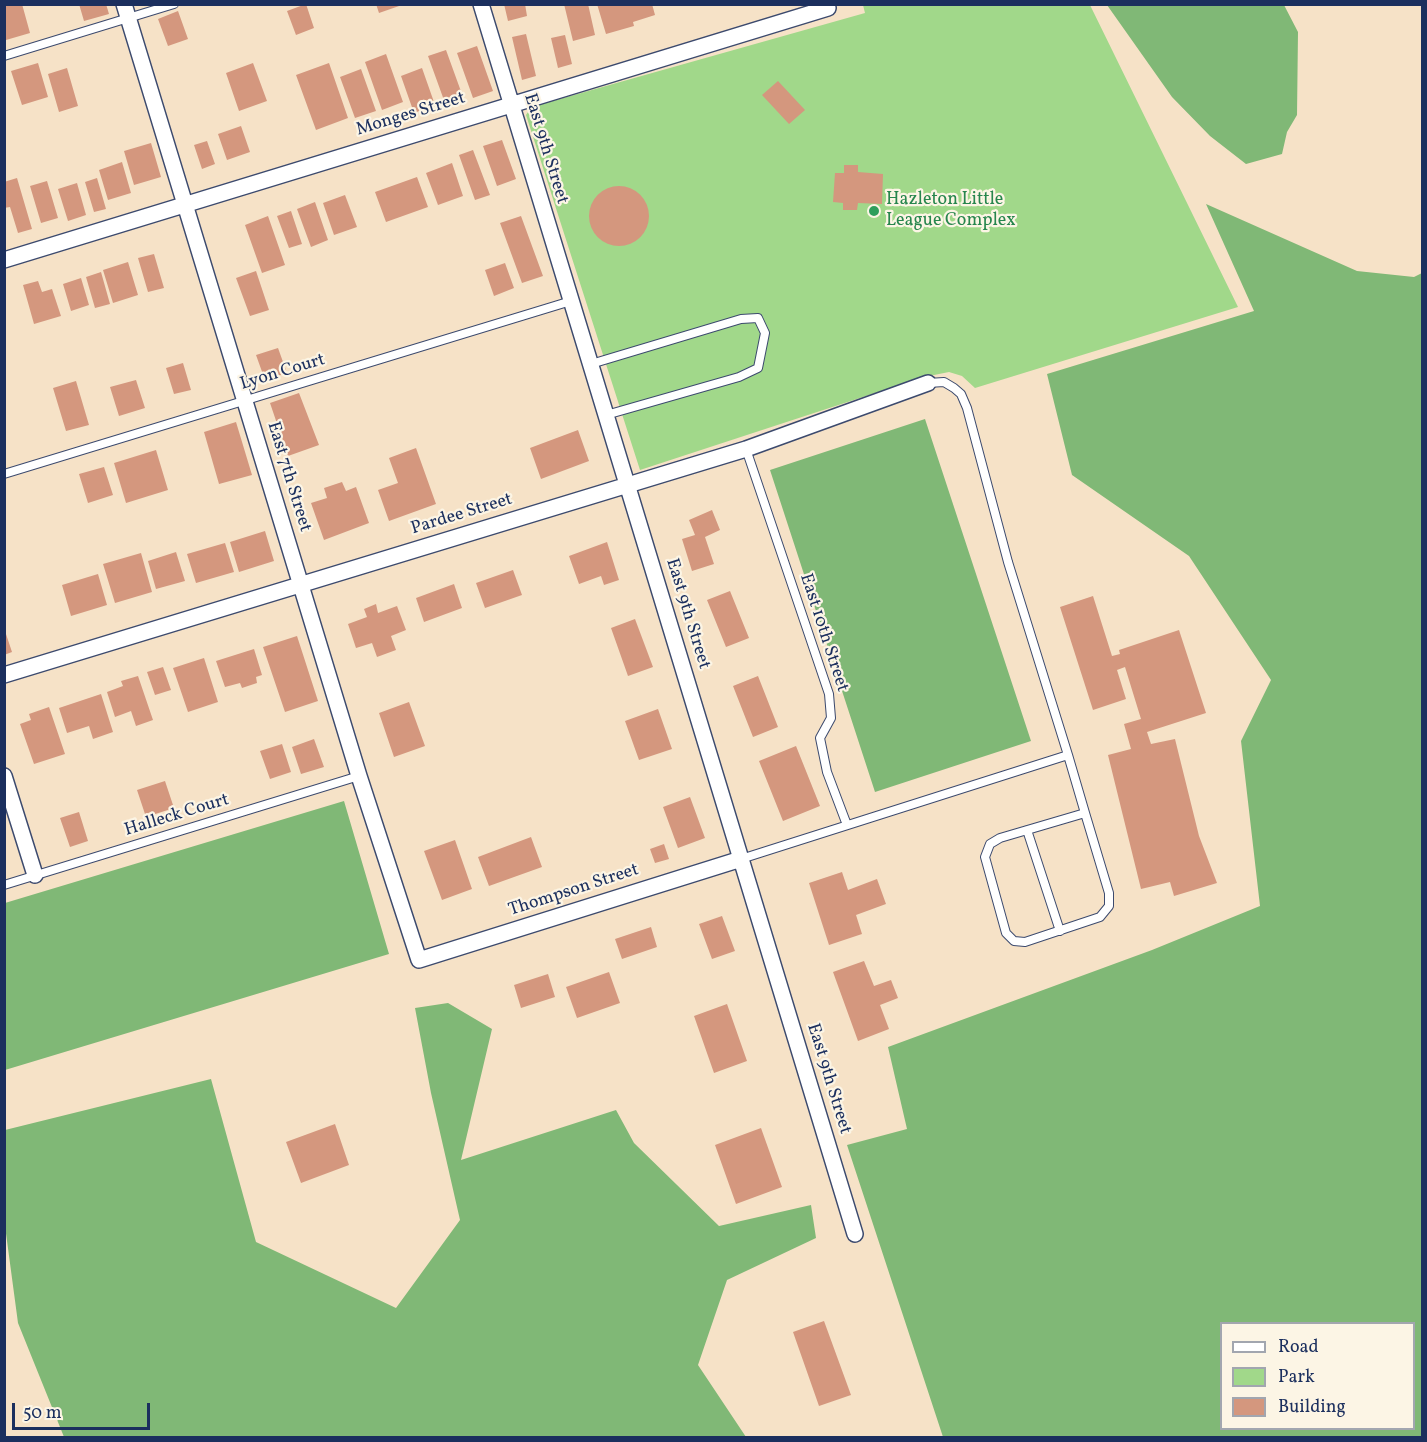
<!DOCTYPE html>
<html>
<head>
<meta charset="utf-8">
<style>
	body { margin:0 }
	#map { position:relative; width:1427px; height:1442px; overflow:hidden; background:#f6e2c7; font-family:Vollkorn,serif }
	canvas { display:block }
	.frame { position:absolute; inset:0; border:6px solid #1b2f5e; pointer-events:none }
	.legend { position:absolute; left:1220px; top:1322px; width:195px; height:108px; box-sizing:border-box; background:#fcf5e5; border:2px solid #a2a6af; margin:0; padding:8px 10px; list-style:none; font-size:18px; color:#1b2f5e }
	.legend li { display:flex; align-items:center; gap:12px; height:30px }
	.legend b { width:30px; border:2px solid #a2a6af }
	.scale { position:absolute; left:12px; top:1403px; width:138px; height:27px; box-sizing:border-box; border:3px solid #1b2f5e; border-top:0; padding-left:8px; font-size:18px; line-height:21px; white-space:nowrap; color:#1b2f5e; -webkit-text-stroke:4px #fcf5e5; paint-order:stroke }
</style>
</head>
<body>
<div id="map">
<canvas width="1427" height="1442"></canvas>
<div class="frame"></div>
<ul class="legend">
<li><b style="height:8px;background:#fff"></b>Road</li>
<li><b style="height:16px;background:#a1d88a"></b>Park</li>
<li><b style="height:16px;background:#d4977e"></b>Building</li>
</ul>
<div class="scale">50 m</div>
</div>
<script>
const ctx = document.querySelector('canvas').getContext('2d');
ctx.lineJoin = 'round';
function fill(path, color) { ctx.fillStyle = color; ctx.fill(path, 'evenodd'); }
const toPath = rows => new Path2D(rows.map(r => 'M' + r).join(''));
function trace(path, color, width, dash) { ctx.strokeStyle = color; ctx.lineWidth = width; ctx.lineCap = dash ? 'butt' : 'round'; ctx.setLineDash(dash || []); ctx.stroke(path); }
function write(font, color, halo, rows, align = 'center') {
  ctx.font = font + ' Vollkorn,serif'; ctx.lineWidth = 4.5; ctx.setLineDash([]); ctx.textBaseline = 'middle'; ctx.strokeStyle = halo; ctx.fillStyle = color; for (const [text, x, y, turn = 0] of rows) {
    ctx.save(); ctx.translate(x, y); ctx.rotate((+turn || 0) * Math.PI / 180); ctx.textAlign = isNaN(turn) ? turn : align; if (halo) ctx.strokeText(text, 0, 0); ctx.fillText(text, 0, 0); ctx.restore();
  }
}
const green = toPath([
	[863,5,1090,5,1238,307,975,388,962,376,949,372,924,377,640,470,526,115,530,109,535,106,865,13]
]);
const forest = toPath([
	[1107,5,1284,5,1298,32,1297,115,1287,132,1282,154,1246,164,1210,136,1172,97],
	[1206,204,1357,271,1414,277,1422,273,1422,1437,943,1437,847,1145,907,1129,888,1047,1152,950,1260,906,1241,741,1271,680,1189,556,1072,475,1047,374,1254,311],
	[1222,1324,1414,1324,1414,1428,1222,1428],
	[925,419,1031,741,875,792,770,470],
	[344,801,389,954,5,1070,5,903],
	[448,1003,492,1029,461,1160,616,1110,634,1143,719,1226,811,1205,816,1238,727,1280,698,1365,746,1437,64,1437,18,1323,5,1226,5,1130,211,1079,256,1242,396,1308,460,1220,431,1093,415,1008]
]);
const building = toPath([
	[4,4,22,4,30,33,6,40],
	[79,4,106,4,109,14,84,21],
	[306,4,314,28,296,35,287,11],
	[376,4,402,4,402,5,379,13],
	[504,4,525,4,527,16,508,21],
	[564,4,588,4,595,35,573,41],
	[597,4,652,4,655,15,633,22,634,26,606,34],
	[178,11,188,39,168,46,158,19],
	[526,34,536,76,522,80,512,37],
	[565,35,572,64,558,68,551,38],
	[477,46,493,91,473,98,457,53],
	[446,50,463,97,445,103,428,56],
	[386,54,403,102,382,110,365,62],
	[38,63,48,97,22,105,11,71],
	[253,63,267,101,239,111,226,73],
	[329,63,348,118,316,130,296,75],
	[67,68,78,106,59,112,48,74],
	[422,68,435,105,414,113,401,76],
	[361,69,376,111,355,118,340,77],
	[778,81,805,110,789,124,762,95],
	[241,126,250,152,227,160,218,134],
	[502,140,516,179,497,186,483,146],
	[207,141,215,164,202,169,194,145],
	[151,143,161,177,134,185,124,151],
	[473,150,490,195,475,200,459,155],
	[122,162,131,193,108,200,99,170],
	[452,163,463,196,438,205,426,173],
	[844,165,858,165,858,172,883,174,882,204,858,203,857,210,843,210,843,203,833,202,835,173,844,173],
	[417,177,428,207,386,222,375,192],
	[17,178,32,229,18,233,10,207,4,208,4,182],
	[97,178,106,209,94,212,85,182],
	[47,181,58,218,41,223,30,186],
	[77,183,86,215,68,221,58,189],
	'589 216a30 30 0 1 1 60 0a30 30 0 1 1-60 0Z',
	[345,195,357,227,334,235,323,203],
	[315,202,328,240,311,247,297,209],
	[291,211,302,244,289,248,277,216],
	[268,216,285,265,262,273,245,225],
	[521,216,543,276,522,283,500,223],
	[154,254,164,288,148,292,138,258],
	[128,262,138,295,113,303,103,270],
	[505,263,514,288,494,296,485,270],
	[256,271,269,310,250,316,236,278],
	[101,272,110,304,95,308,86,277],
	[81,278,89,305,71,311,63,284],
	[38,281,42,292,52,289,61,316,34,324,23,285],
	[278,348,287,373,265,380,256,355],
	[183,363,191,390,174,394,166,368],
	[136,380,145,408,119,416,110,387],
	[76,381,89,425,66,431,53,388],
	[299,393,319,445,288,456,270,403],
	[236,422,252,475,219,484,204,432],
	[578,430,589,461,541,479,530,448],
	[416,448,436,504,389,521,378,490,398,483,389,458],
	[156,450,168,490,126,503,114,463],
	[104,467,113,495,88,503,79,474],
	[342,482,346,491,356,487,369,523,324,540,311,503,327,498,324,488],
	[712,510,720,530,705,537,714,564,692,571,682,539,695,535,689,520],
	[265,531,274,561,239,572,230,542],
	[607,542,619,580,604,585,601,576,579,584,569,556],
	[225,543,234,572,196,583,187,554],
	[176,552,185,581,156,589,148,561],
	[141,553,152,592,115,603,103,564],
	[513,570,522,595,485,608,476,583],
	[98,574,107,605,71,616,62,585],
	[454,584,462,608,424,622,416,598],
	[730,591,749,638,726,647,707,600],
	[1093,596,1112,656,1120,654,1119,650,1179,630,1206,713,1147,732,1151,744,1175,739,1199,836,1217,883,1174,896,1170,882,1141,889,1108,755,1131,749,1124,724,1141,719,1125,667,1117,670,1126,699,1093,710,1060,607],
	[376,604,378,613,397,606,406,630,391,636,396,650,377,657,372,643,356,648,348,624,367,617,364,609],
	[635,619,653,667,628,676,611,628],
	[4,628,12,652,4,655],
	[297,636,318,701,285,712,263,647],
	[254,649,262,675,256,677,257,683,242,688,240,683,225,687,216,661],
	[204,658,218,702,188,712,173,668],
	[163,667,171,690,155,695,147,672],
	[138,676,153,720,136,726,131,711,115,717,107,692,123,686,121,681],
	[758,676,778,727,753,737,733,686],
	[101,694,113,732,93,739,89,726,67,733,59,708],
	[409,702,425,746,394,757,379,713],
	[49,707,65,754,34,764,20,724,31,720,29,714],
	[658,709,672,749,639,760,625,721],
	[314,739,324,767,301,774,292,747],
	[282,744,291,772,270,779,260,751],
	[796,746,820,806,783,821,759,761],
	[165,781,174,808,146,817,137,790],
	[690,797,705,838,678,848,663,807],
	[79,812,88,841,70,847,60,818],
	[531,837,542,867,489,886,478,857],
	[455,840,472,889,442,900,424,851],
	[664,844,669,859,655,863,650,849],
	[842,872,848,890,877,879,886,904,856,915,862,934,829,945,809,883],
	[722,916,735,951,712,959,699,924],
	[651,927,657,947,622,959,615,939],
	[864,961,874,986,891,980,898,998,880,1005,889,1029,858,1041,833,972],
	[609,972,620,1003,577,1018,566,987],
	[548,974,555,997,521,1008,514,985],
	[727,1004,747,1061,714,1073,694,1016],
	[335,1124,349,1165,301,1183,286,1142],
	[761,1128,782,1187,736,1204,715,1145],
	[824,1321,851,1395,819,1406,793,1332]
]);
const lane = toPath([
	[4,56,174,4],
	[591,364,741,319,758,318,765,333,758,368,739,377,606,415],
	[928,383,944,382,954,388,961,394,967,408,1008,562,1068,755],
	[746,449,829,694,831,718,820,738,827,772,847,825],
	[4,474,571,301],
	[1027,830,1060,931],
	[741,859,1068,755,1085,813,1109,893,1109,906,1100,917,1025,942,1014,941,1006,933,985,857,990,844,1000,838,1085,813],
	[4,885,359,776]
]);
const street = toPath([
	[124,4,359,776,419,960,741,859],
	[481,4,855,1234],
	[4,260,828,8,827,4],
	[4,675,746,449,928,383],
	[4,776,35,875]
]);
const markers = [
	[874,211,6,"#2e9e5b"]
];
const streetNames = [
	["Monges Street",411,115,-17],
	["East 9th Street",545,149,73],
	["Lyon Court",283,373,-17],
	["East 7th Street",288,477,73],
	["Pardee Street",462,515,-17],
	["East 9th Street",687,614,73],
	["East 10th Street",823,633,72],
	["Halleck Court",177,816,-17],
	["Thompson Street",574,891,-18],
	["East 9th Street",828,1079,73]
];
const leisureNames = [
	["Hazleton Little",886,201],
	["League Complex",886,222]
];
fill(green, '#a1d88a');
fill(forest, '#80b876');
fill(building, '#d4977e');
trace(lane, '#3c4a6e', 10);
trace(street, '#3c4a6e', 18);
trace(lane, '#fff', 8);
trace(street, '#fff', 15);
for (const [x, y, r, color] of markers) { const dot = new Path2D(); dot.arc(x, y, r, 0, 2 * Math.PI); ctx.fillStyle = color; ctx.fill(dot); trace(dot, '#fcf5e5', 2); }
write('18px', '#1b2f5e', '#fcf5e5', streetNames);
write('18px', '#27864d', '#fcf5e5', leisureNames, 'left');
</script>
</body>
</html>
